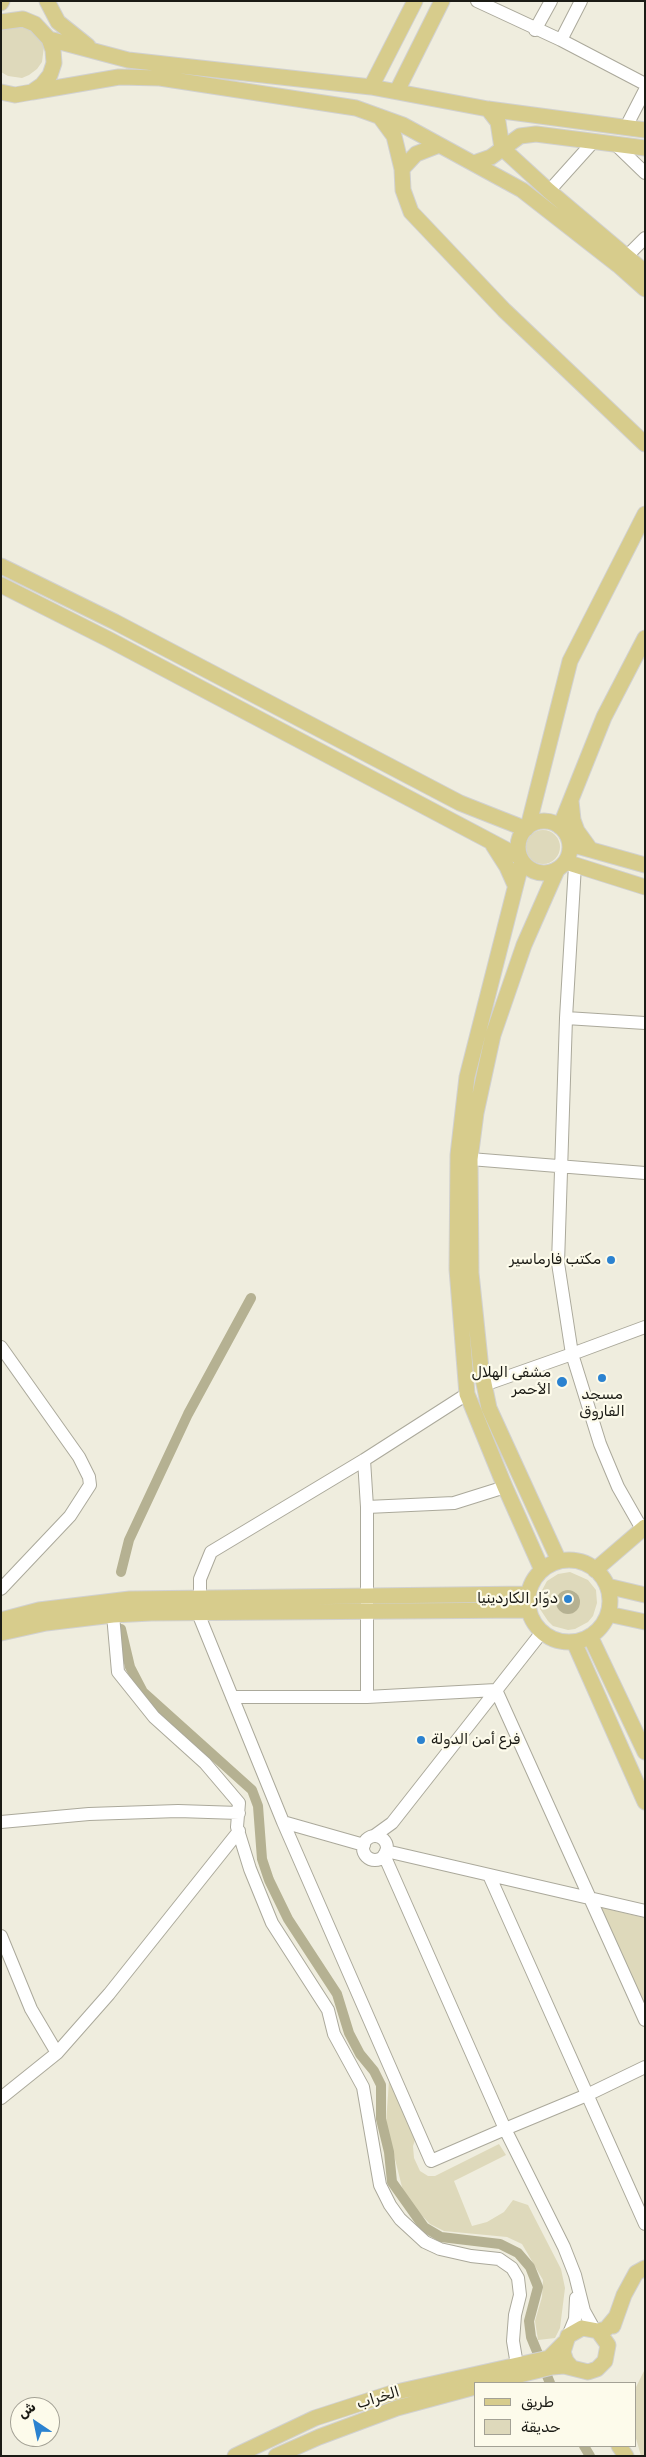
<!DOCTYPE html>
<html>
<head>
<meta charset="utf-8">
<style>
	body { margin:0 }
	#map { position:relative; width:646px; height:2457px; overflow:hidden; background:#efedde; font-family:Rubik,Cairo,sans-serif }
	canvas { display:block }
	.frame { position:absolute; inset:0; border:2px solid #1b1b15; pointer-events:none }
	.legend { position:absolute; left:474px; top:2382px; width:162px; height:65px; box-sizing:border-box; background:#fdfbeb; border:1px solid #a3a195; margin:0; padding:6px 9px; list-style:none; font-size:15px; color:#1b1b15 }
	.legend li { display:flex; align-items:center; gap:10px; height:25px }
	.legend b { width:25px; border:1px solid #a3a195 }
	.north { position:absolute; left:10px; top:2397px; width:50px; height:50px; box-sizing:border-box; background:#fdfbeb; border:1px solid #a3a195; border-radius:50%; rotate:326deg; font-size:14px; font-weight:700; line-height:20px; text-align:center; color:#1b1b15 }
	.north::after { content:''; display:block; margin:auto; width:18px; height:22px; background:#2b82d0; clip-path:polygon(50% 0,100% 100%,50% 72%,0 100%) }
</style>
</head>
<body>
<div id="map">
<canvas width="646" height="2457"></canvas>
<div class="frame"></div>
<ul class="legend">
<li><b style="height:6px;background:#d7cc8c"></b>طريق</li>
<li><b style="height:14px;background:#ded9bb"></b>حديقة</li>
</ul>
<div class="north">ش</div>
</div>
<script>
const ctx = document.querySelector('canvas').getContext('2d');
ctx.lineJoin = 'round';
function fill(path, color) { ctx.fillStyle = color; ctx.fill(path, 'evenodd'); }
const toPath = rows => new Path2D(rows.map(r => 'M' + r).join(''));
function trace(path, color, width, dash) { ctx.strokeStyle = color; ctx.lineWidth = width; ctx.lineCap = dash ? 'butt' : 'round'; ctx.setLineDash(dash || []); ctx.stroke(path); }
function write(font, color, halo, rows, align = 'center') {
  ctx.font = font + ' Rubik,Cairo,sans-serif'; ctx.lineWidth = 4.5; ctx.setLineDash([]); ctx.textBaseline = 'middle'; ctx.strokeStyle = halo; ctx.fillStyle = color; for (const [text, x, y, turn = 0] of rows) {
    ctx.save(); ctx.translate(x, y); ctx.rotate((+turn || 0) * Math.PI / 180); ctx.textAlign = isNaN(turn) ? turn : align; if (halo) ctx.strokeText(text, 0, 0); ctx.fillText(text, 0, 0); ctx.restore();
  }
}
const green = toPath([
	[26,26,38,34,44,46,42,62,37,69,29,75,22,78,8,76,1,72,1,31,8,27],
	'526 847a17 17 0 1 1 34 0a17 17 0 1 1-34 0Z',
	[570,1572,588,1580,596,1590,597,1603,593,1616,588,1622,575,1629,568,1630,553,1626,548,1621,540,1609,539,1601,540,1594,547,1581,558,1574],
	[568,1590,575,1592,579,1598,579,1606,557,1607,556,1599],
	[600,1907,645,1918,645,2007],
	[389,2081,417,2134,413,2146,414,2158,420,2171,428,2176,435,2176,499,2144,506,2155,454,2181,472,2226,487,2222,504,2212,513,2200,528,2205,561,2269,565,2288,560,2328,555,2338,538,2340,535,2321,542,2297,543,2280,522,2244,507,2237,444,2231,430,2224,414,2207,403,2191,386,2123],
	[645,2369,645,2456,641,2456,635,2435,635,2389]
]);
const water = toPath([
	'556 1602a12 12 0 1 1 24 0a12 12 0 1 1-24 0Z'
]);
const canal = toPath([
	[121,1572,129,1540,188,1414,251,1298],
	[121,1629,130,1667,143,1692,252,1790,258,1806,262,1859,269,1880,288,1919,337,1994,349,2033,360,2054,374,2071,381,2085,381,2119,389,2152,392,2182,424,2227,441,2237,500,2244,518,2253,530,2267,538,2287,529,2321,531,2337,550,2383],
	[584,2446,590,2456]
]);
const minor = toPath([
	[477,1,561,40,645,84],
	[535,30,551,1],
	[561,40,581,1],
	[626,127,645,90],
	[615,144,645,173],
	[549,191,594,141],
	[627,256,645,238],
	[566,1018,645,1023],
	[470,1159,645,1173],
	[1,1347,79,1457,89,1477,90,1485,70,1516,1,1589],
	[484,1385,572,1354,558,1263,566,1018,575,865],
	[364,1460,367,1507,367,1697],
	[367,1507,454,1503,505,1487],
	[642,1529,618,1487,600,1444,572,1354,645,1327],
	[200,1597,200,1579,211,1552,364,1460,467,1394],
	[198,1613,283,1822,431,2161,505,2129,564,2247,575,2275,584,2311,594,2329],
	[113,1615,118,1672,154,1717,205,1763,239,1803,237,1827,250,1869,272,1923,328,2010,334,2034,363,2087,380,2185,390,2205,400,2219,425,2242,440,2249,471,2256,499,2259,512,2268,518,2278,520,2295,515,2315,513,2341,517,2365],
	[232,1697,367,1697,496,1690,645,2020],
	[1,1822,89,1814,178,1811,239,1813],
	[283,1822,364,1845],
	[374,1836,392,1823,542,1632],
	'363 1848a12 12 0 1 1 24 0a12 12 0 1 1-24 0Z',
	[386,1851,645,1911],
	[384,1855,505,2129,587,2095,645,2067],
	[489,1875,645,2224],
	[1,1936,31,2009,57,2053],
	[1,2098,57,2053,109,1994,239,1831],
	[568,2336,575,2319,576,2298]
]);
const major = toPath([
	[47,1,58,22,88,46],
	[1,3,2,1],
	[1,22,23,19,35,24,49,39,53,50,54,63,50,75,42,85,32,92,15,95,1,92],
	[49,39,128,60,371,87,488,109,645,130],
	[371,87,415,1],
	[397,91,442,1],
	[32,92,119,77,160,78,356,108,403,125,522,190,618,265,645,289],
	[488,109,498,122,502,148,549,191,645,272],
	[380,117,394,136,402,169,403,190,411,212,504,310,645,444],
	[474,163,491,157,520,136,536,134,645,148],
	[402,169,416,154,439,145],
	[1,566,115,622,460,803,526,829],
	[1,585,108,639,520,857],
	[571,801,573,820,577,831,590,849],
	'518 847a26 26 0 1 1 52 0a26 26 0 1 1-52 0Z',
	[528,827,570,661,645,514],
	[560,827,604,717,645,638],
	[570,844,645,865],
	[493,845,507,867,515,885],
	[522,861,467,1077,458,1155,457,1269,467,1394,505,1487,542,1570],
	[566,862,645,887],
	[557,870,524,945,493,1035,476,1113,470,1159,471,1273,481,1369,489,1408,559,1561],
	'528 1601a41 41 0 1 1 82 0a41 41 0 1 1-82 0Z',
	[595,1570,645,1527],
	[607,1586,645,1595],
	[608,1614,645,1622],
	[1,1620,39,1610,130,1599,528,1594],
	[1,1633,46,1623,113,1615,151,1613,528,1610],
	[590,1636,645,1752],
	[574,1642,645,1802],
	[613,2326,624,2295,636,2273,645,2268],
	[598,2331,608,2345,605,2361,597,2369,588,2372,572,2368,566,2361,563,2352,568,2336,582,2328,598,2331,606,2329,616,2317],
	[487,2383,552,2367,564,2366,572,2368],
	[619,2446,626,2456],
	[235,2456,315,2418,392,2393,549,2358,564,2343],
	[276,2456,319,2437,397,2408,475,2387]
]);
const markers = [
	[611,1260,5,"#2b82d0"],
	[602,1378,5,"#2b82d0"],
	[562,1382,6,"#2b82d0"],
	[568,1599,5,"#2b82d0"],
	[421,1740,5,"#2b82d0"]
];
const poiNames = [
	["مكتب فارماسير",601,1260],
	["مشفى الهلال",551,1373],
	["الأحمر",551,1390],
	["مسجد",602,1395,"center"],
	["الفاروق",602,1412,"center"],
	["دوّار الكاردينيا",558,1599],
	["فرع أمن الدولة",431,1740,"left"]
];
const streetNames = [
	["الخراب",378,2398,-17]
];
fill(green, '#ded9bb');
fill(water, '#b5b192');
trace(canal, '#b5b192', 10);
trace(minor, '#aba99b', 14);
trace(major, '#d1d1d0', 17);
trace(minor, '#fff', 12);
trace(major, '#d7cc8c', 15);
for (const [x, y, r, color] of markers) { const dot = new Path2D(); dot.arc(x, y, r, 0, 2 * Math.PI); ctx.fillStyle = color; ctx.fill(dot); trace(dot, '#fdfbeb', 2); }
write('15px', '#1b1b15', '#fdfbeb', poiNames, 'right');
write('15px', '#1b1b15', '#fdfbeb', streetNames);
</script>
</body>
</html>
